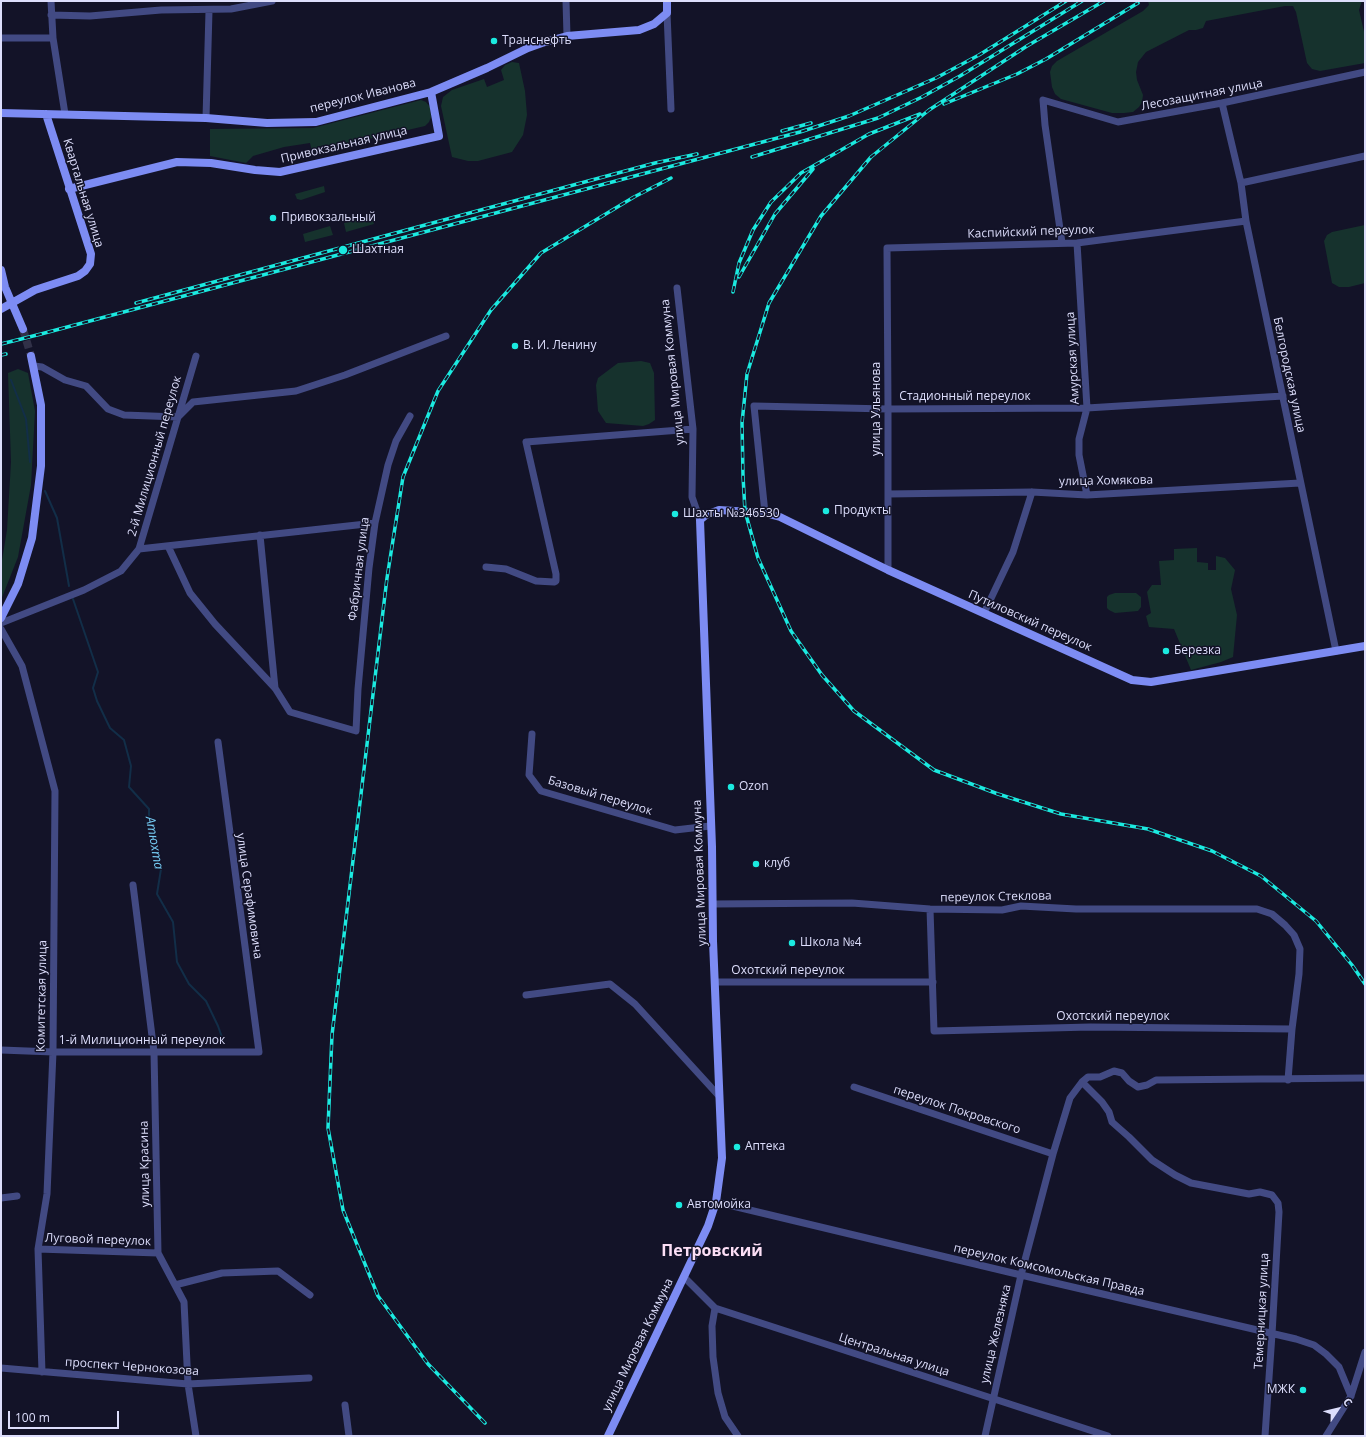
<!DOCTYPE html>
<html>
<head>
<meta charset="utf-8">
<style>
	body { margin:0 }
	#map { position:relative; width:1366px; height:1437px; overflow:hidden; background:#131328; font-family:"Open Sans",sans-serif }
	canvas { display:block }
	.frame { position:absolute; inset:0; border:2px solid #dddefc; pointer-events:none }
	.north { position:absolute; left:1318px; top:1389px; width:40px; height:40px; -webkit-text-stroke:3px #131328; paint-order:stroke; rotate:55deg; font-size:11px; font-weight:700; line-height:16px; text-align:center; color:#dddefc }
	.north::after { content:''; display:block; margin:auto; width:14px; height:18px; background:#dddefc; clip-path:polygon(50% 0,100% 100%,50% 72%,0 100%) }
	.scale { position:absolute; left:8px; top:1411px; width:111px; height:18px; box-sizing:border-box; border:2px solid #dddefc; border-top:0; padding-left:5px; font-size:12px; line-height:14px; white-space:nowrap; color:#dddefc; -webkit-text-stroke:3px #131328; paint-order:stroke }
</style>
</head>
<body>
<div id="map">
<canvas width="1366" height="1437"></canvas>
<div class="frame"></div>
<div class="north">С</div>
<div class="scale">100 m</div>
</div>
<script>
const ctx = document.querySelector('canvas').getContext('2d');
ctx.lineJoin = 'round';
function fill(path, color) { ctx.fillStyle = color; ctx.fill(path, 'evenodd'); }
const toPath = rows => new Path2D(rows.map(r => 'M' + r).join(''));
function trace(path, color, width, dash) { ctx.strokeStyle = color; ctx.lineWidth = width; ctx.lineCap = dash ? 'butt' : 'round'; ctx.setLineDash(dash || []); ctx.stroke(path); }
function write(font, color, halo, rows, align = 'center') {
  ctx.font = font + ' "Open Sans",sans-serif'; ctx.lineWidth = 3; ctx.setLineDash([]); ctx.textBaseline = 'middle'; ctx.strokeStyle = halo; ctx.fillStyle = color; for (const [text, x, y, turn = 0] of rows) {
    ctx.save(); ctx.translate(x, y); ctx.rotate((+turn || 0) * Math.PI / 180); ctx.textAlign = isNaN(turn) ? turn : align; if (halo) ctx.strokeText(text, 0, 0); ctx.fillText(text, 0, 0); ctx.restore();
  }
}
const green = toPath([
	[1148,1,1362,1,1359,10,1365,36,1365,63,1320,71,1312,69,1307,63,1296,12,1293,6,1285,6,1206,21,1203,28,1196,30,1189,30,1146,52,1138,62,1136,72,1137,80,1143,95,1142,102,1139,107,1133,112,1124,113,1112,113,1061,99,1055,94,1052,87,1050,72,1052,66,1057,61,1143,11,1149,5],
	[512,62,519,63,525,91,527,115,523,135,512,152,478,161,468,161,452,157,441,106,443,97,452,90,484,79,487,87,504,80,501,70,505,65],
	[421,100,426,102,430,107,431,117,429,122,425,126,312,152,310,143,284,147,253,156,246,163,210,156,210,129,313,128],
	[324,186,325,192,301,200,297,199,295,194],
	[372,216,374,224,346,232,344,223],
	[1365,225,1365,283,1349,287,1339,287,1332,283,1324,241,1327,235,1332,232],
	[330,226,333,235,305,242,303,234],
	[641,361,650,363,654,373,655,420,649,424,643,426,606,423,598,411,596,385,598,378,618,363],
	[18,369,28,373,35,411,31,485,18,557,1,600,1,566,7,530,11,462,8,373],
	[1197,548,1197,562,1208,563,1208,570,1216,570,1216,556,1225,558,1235,570,1231,589,1237,615,1233,657,1221,662,1191,670,1174,629,1149,627,1146,616,1151,613,1147,592,1152,585,1161,585,1159,561,1174,560,1174,549],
	[1136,593,1141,597,1141,607,1138,611,1115,613,1109,610,1107,608,1107,597,1109,595,1115,593]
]);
const stream = toPath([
	[11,380,26,419,30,462],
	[45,491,57,518,69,586],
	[73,599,98,672,93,688,97,701,110,728,124,740,131,766,129,787,149,809,149,827,154,855,161,869,157,894,173,922,177,962,189,984,206,1001,218,1026,224,1043]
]);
const secondaryTunnel = toPath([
	[23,329,31,356]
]);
const street = toPath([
	[51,1,53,38,65,114],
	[566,1,567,36],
	[667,13,671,109],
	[51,15,90,16,161,10,231,9,272,1],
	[1,38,53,38],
	[1222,103,1241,183,1246,221,1336,651],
	[206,118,209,11],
	[1241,183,1365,156],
	[1062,243,1045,125,1043,100,1118,122,1222,103,1365,72],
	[1077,243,1087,408,1079,439,1079,455,1087,495],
	[677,288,693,429,692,497,700,520],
	[34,366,42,367,65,380,86,386,108,409,124,415,178,417,193,402,296,391,345,375,446,336],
	[888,494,1032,492,1087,495,1300,483],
	[765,513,754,406,888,409,1087,408,1283,396],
	[260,535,275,688],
	[168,546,190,593,215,624,275,688,290,712,356,731,358,689,369,568,375,523,388,465,396,441,410,416],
	[139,549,375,523],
	[486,567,506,569,536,581,554,582,556,581,556,574,526,442,693,429],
	[888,570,888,409,887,248,1077,243,1246,221],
	[984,613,1013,552,1032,492],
	[1,623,84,590,121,571,139,549,196,356],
	[1,629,22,666,55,791,53,1052,47,1194,38,1249,42,1372],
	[532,734,529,775,541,791,675,830,710,826],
	[133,885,154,1052,158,1253,184,1302,188,1384,196,1436],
	[713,904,852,903,930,909,1002,910,1021,906,1076,909,1257,909,1272,914,1285,925,1294,935,1300,949,1299,974,1292,1029,1288,1080],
	[930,909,934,1031,1090,1027,1292,1029],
	[715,982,933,982],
	[526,995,610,984,635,1004,719,1096],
	[1,1050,53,1052,259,1052,218,742],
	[1082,1082,1102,1102,1109,1112,1112,1122,1129,1137,1152,1160,1175,1175,1191,1183,1249,1194,1260,1192,1272,1195,1278,1203,1279,1212,1272,1334,1265,1436],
	[854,1087,1053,1154],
	[1,1198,17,1196],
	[716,1202,1021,1275,1296,1339,1314,1345,1326,1354,1339,1367,1351,1396],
	[38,1249,158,1253],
	[684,1277,715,1308,1108,1436],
	[175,1285,222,1273,278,1271,310,1295],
	[715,1308,712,1326,713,1357,718,1393,725,1417,738,1436],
	[1,1368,188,1384,309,1378],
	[345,1405,349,1436],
	[985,1436,1021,1275,1053,1154,1070,1098,1082,1082,1088,1077,1100,1077,1114,1071,1122,1073,1129,1081,1138,1087,1147,1085,1156,1080,1365,1078],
	[1326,1436,1351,1396,1365,1352]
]);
const secondary = toPath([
	[1,113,206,118,267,123,316,122,431,92,487,68,528,48,542,43,567,36,639,30,654,24,667,13,667,1],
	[69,189,177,162,211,163,255,170,280,172,439,136,431,92],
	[1,270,5,287,23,329],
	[1,309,35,290,78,276,85,271,90,264,91,254,46,114],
	[1,618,18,584,32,538,41,466,41,405,31,356],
	[608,1436,708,1226,716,1202,722,1158,713,941,712,847,700,520,706,515,719,510,765,513,780,517,888,570,1132,680,1151,682,1365,646]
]);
const rail = toPath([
	[1104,1,1027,46,929,110,871,157,821,216,769,303,747,374,742,423,743,476,745,511,758,558,791,631,822,675,854,711,934,770,998,794,1061,814,1148,829,1212,851,1261,876,1316,921,1352,965,1365,984],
	[944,104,1017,74,1046,59,1138,3],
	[782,131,811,123],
	[752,157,878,118,922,97,960,76,1082,1],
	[739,277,775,214,813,169],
	[733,292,739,263,753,230,771,202,801,173,869,134,920,114],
	[136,303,655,163,697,154],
	[1,344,41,334,800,132,849,116,936,78,979,55,1066,1],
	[1,355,6,354],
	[485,1423,428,1364,378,1296,343,1210,328,1128,332,1035,387,578,403,477,438,391,491,310,541,253,634,197,671,178]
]);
const markers = [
	[494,41,4,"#1beae0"],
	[273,218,4,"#1beae0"],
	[343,250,5,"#1beae0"],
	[515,346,4,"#1beae0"],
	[826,511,4,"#1beae0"],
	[675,514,4,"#1beae0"],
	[1166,651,4,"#1beae0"],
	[731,787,4,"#1beae0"],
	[756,864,4,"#1beae0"],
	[792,943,4,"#1beae0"],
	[737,1147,4,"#1beae0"],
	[679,1205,4,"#1beae0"],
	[1303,1390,4,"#1beae0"]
];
const poiNames = [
	["Транснефть",502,41],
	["Привокзальный",281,218],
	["Шахтная",352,250],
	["В. И. Ленину",523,346],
	["Продукты",834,511],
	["Шахты №346530",683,514],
	["Березка",1174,651],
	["Ozon",739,787],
	["клуб",764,864],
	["Школа №4",800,943],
	["Аптека",745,1147],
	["Автомойка",687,1205],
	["МЖК",1295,1390,"right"]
];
const streetNames = [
	["Лесозащитная улица",1202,95,-11],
	["переулок Иванова",363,96,-14],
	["Привокзальная улица",344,145,-13],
	["Квартальная улица",83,193,73],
	["Каспийский переулок",1031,232,-2],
	["Амурская улица",1073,358,-93],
	["улица Мировая Коммуна",673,372,-96],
	["Белгородская улица",1289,375,78],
	["Стадионный переулок",965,397],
	["улица Ульянова",877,409,-90],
	["2-й Милиционный переулок",155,456,-74],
	["улица Хомякова",1106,481,-1],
	["Фабричная улица",359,569,-83],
	["Путиловский переулок",1030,621,24],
	["Базовый переулок",600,796,17],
	["улица Мировая Коммуна",700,873,-92],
	["улица Серафимовича",249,896,82],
	["переулок Стеклова",996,897,-1],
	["Охотский переулок",788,971],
	["Комитетская улица",42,996,-89],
	["Охотский переулок",1113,1017],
	["1-й Милиционный переулок",142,1041],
	["переулок Покровского",957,1110,18],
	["улица Красина",145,1164,-91],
	["Луговой переулок",98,1240,2],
	["переулок Комсомольская Правда",1049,1270,13],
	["Темерницкая улица",1262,1311,-87],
	["улица Железняка",996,1334,-77],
	["улица Мировая Коммуна",638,1345,-64],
	["Центральная улица",894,1355,18],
	["проспект Чернокозова",132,1367,4]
];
const waterNames = [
	["Атюхта",154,843,80]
];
const districtNames = [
	["Петровский",712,1251]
];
fill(green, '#16322d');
trace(stream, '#122e48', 2);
trace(secondaryTunnel, '#313148', 8, [8, 4]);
trace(street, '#424a83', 7);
trace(secondary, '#7d8cf3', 8);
trace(rail, '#1beae0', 3.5);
trace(rail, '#131328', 2, [6]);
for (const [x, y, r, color] of markers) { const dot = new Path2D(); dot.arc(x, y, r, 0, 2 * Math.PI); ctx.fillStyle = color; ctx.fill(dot); trace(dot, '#131328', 1.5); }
write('12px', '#dddefc', '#131328', poiNames, 'left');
write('12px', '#dddefc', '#131328', streetNames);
write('italic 13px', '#75cbf3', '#131328', waterNames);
write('bold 16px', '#fcdff6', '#131328', districtNames);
</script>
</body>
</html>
